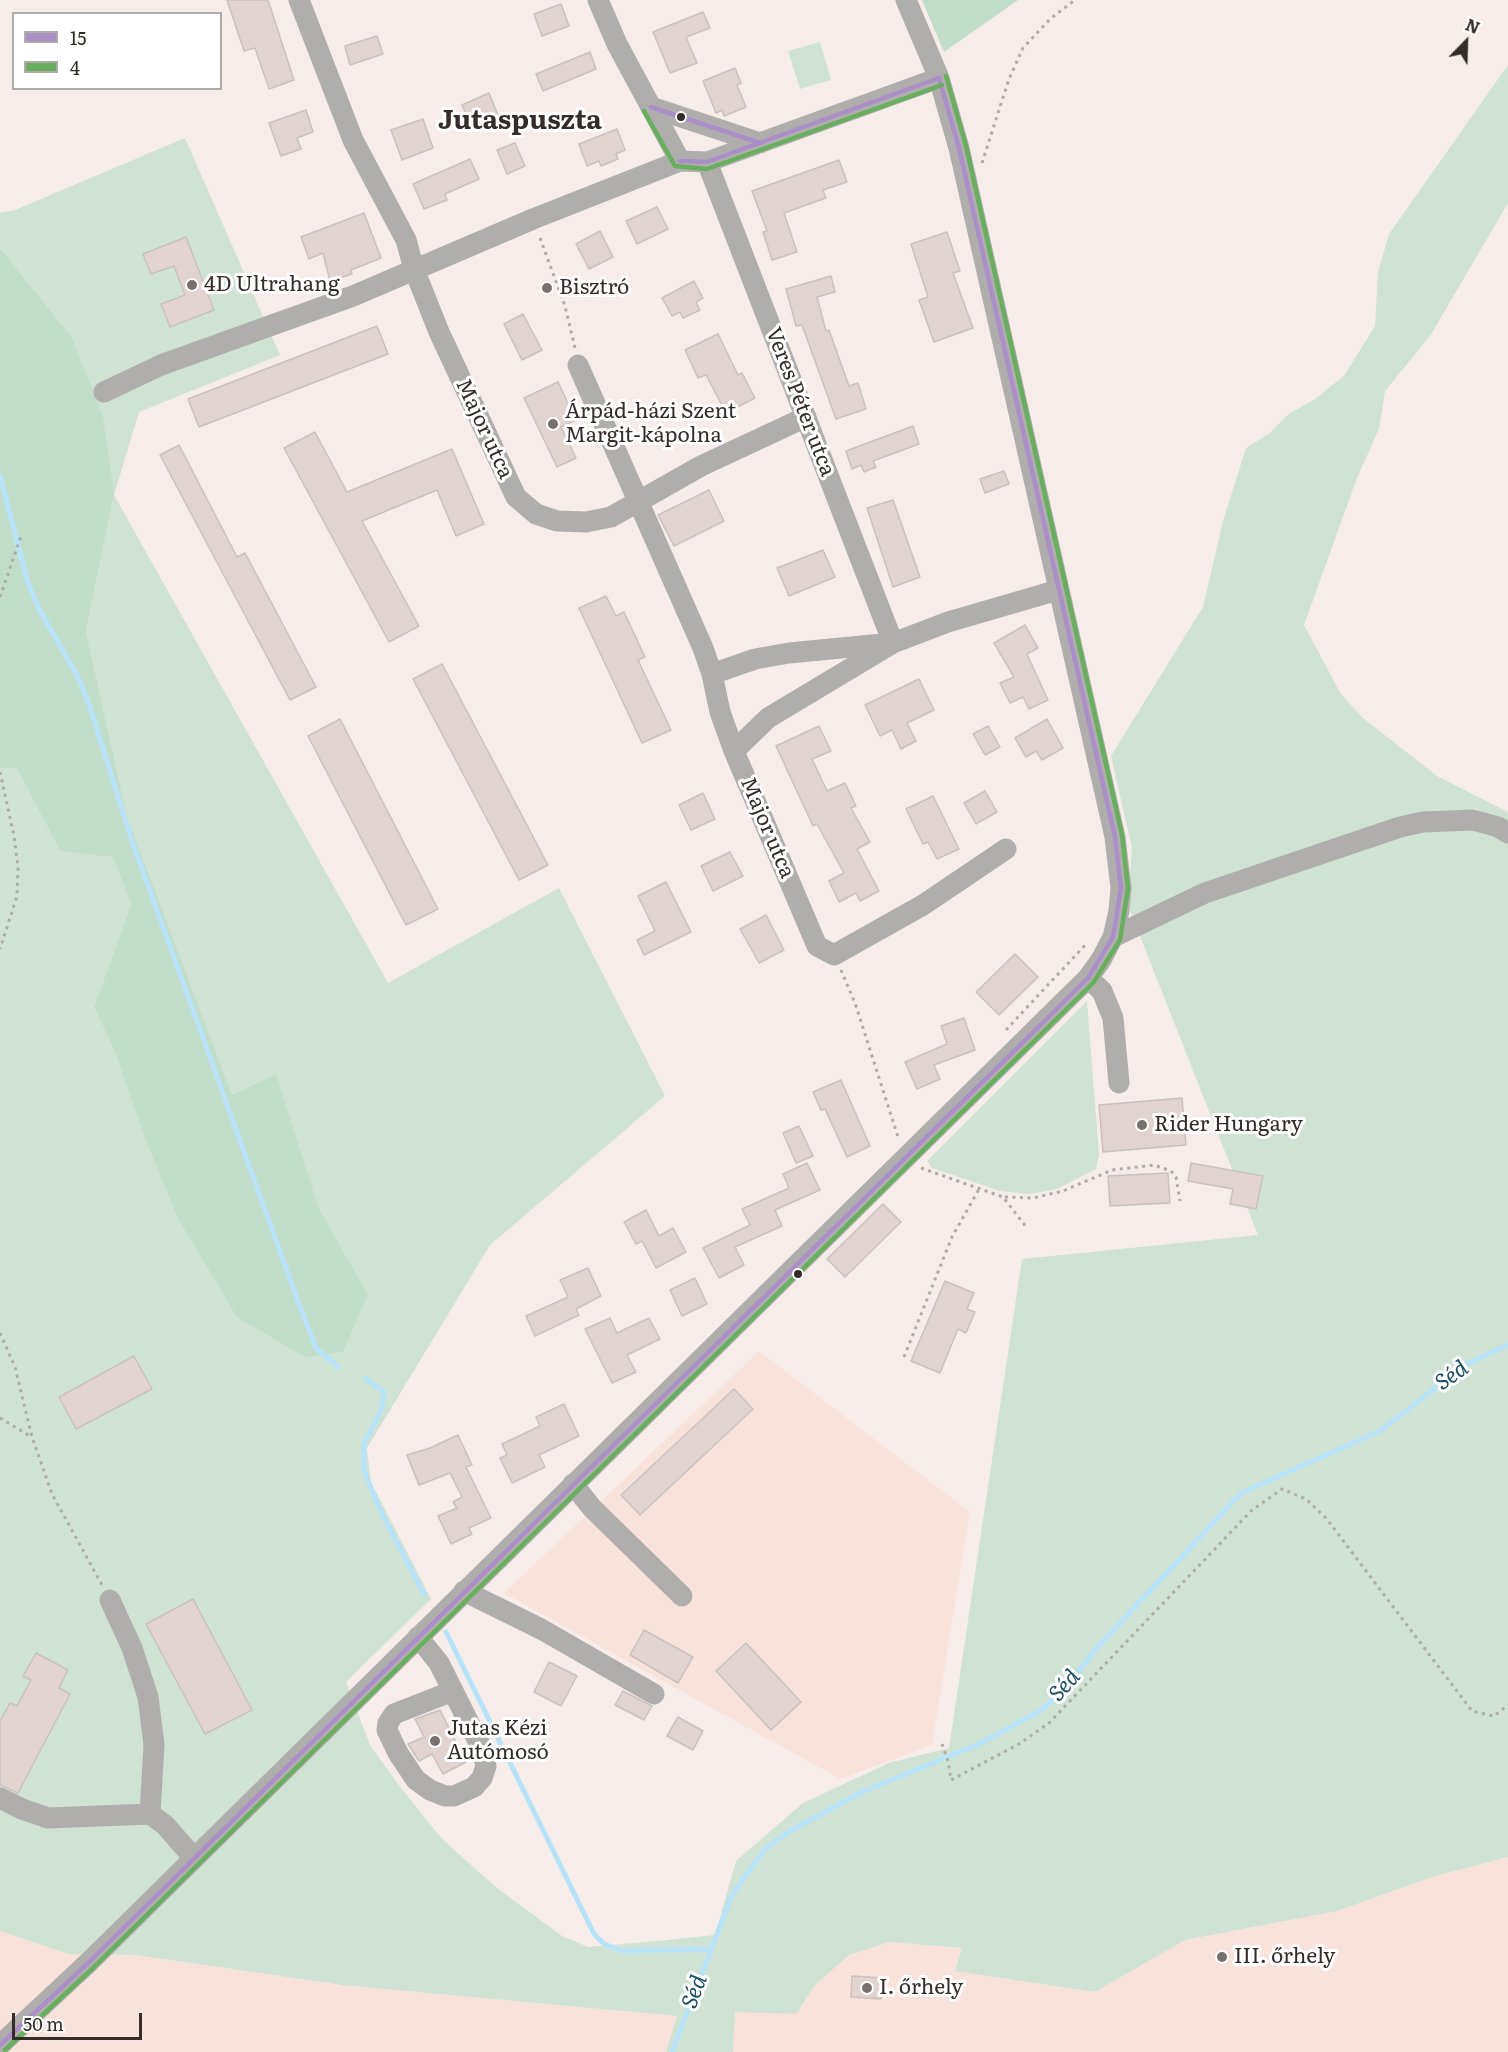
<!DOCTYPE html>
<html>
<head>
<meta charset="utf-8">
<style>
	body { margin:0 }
	#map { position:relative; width:1508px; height:2052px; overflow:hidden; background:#f6edea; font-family:Literata,serif }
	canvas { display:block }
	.legend { position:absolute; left:12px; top:12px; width:210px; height:78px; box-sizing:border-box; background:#fff; border:2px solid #aeaba9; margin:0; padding:8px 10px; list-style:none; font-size:18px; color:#342c29 }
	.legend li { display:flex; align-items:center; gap:12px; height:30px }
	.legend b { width:30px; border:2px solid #aeaba9 }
	.north { position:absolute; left:1436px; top:12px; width:60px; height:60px; -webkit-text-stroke:4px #fff; paint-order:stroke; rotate:23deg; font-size:16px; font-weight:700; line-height:24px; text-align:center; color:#342c29 }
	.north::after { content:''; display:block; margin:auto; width:21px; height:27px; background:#342c29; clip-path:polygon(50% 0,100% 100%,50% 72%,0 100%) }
	.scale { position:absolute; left:12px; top:2013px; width:130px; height:27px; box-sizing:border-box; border:3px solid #342c29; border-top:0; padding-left:8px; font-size:18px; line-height:21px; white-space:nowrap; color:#342c29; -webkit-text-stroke:4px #fff; paint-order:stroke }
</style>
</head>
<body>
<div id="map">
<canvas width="1508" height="2052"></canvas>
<ul class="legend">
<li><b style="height:8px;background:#aa8fc6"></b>15</li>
<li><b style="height:8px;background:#69ad5e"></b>4</li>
</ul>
<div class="north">N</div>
<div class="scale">50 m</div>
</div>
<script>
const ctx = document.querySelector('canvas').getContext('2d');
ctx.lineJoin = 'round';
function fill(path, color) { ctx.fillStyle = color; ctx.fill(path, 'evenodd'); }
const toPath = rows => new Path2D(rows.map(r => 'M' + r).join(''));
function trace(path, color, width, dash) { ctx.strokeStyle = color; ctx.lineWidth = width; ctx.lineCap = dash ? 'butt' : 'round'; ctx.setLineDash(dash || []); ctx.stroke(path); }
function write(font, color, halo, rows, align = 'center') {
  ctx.font = font + ' Literata,serif'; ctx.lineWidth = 6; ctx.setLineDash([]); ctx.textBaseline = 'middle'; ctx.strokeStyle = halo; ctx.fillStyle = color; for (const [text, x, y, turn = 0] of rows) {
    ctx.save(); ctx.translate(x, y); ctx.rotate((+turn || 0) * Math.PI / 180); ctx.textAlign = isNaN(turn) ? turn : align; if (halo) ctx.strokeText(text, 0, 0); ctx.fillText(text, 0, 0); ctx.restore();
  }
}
const built = toPath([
	[759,1351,970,1512,932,1745,840,1779,504,1593],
	[1508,1857,1508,2052,733,2052,735,2011,796,2014,815,1985,849,1954,889,1942,962,1948,956,1971,1095,1992,1185,1940,1337,1911,1435,1876],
	[0,1931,68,1954,136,1955,342,1985,677,2016,666,2052,0,2052]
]);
const green = toPath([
	[820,42,831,80,800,89,788,51],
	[1508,65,1508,203,1430,336,1385,391,1379,429,1357,478,1304,625,1341,694,1363,718,1437,776,1508,812,1508,825,1470,806,1508,833,1508,1857,1435,1876,1337,1911,1185,1940,1095,1992,955,1971,962,1948,889,1942,849,1955,815,1985,796,2014,735,2012,733,2052,666,2052,677,2016,342,1985,136,1955,68,1954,0,1931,0,768,17,769,60,851,113,856,131,904,94,1007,117,1057,368,1294,319,1208,276,1075,232,1096,127,816,86,631,114,495,71,336,0,248,0,213,15,210,185,138,280,355,139,412,114,495,388,983,559,888,665,1096,490,1245,367,1448,371,1482,431,1599,346,1682,370,1745,401,1788,442,1839,497,1888,562,1936,588,1947,667,1940,715,1935,736,1861,803,1803,889,1763,949,1748,1022,1259,1258,1235,1128,906,1132,848,1111,756,1203,607,1223,521,1246,448,1270,433,1289,414,1315,399,1344,376,1375,326,1378,272,1389,234],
	[1087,1001,1099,1155,1096,1169,1057,1189,1029,1194,1000,1191,932,1168,927,1161]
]);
const forest = toPath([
	[922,0,1018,0,944,52],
	[0,248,71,336,103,417,114,495,86,631,127,816,232,1095,276,1074,319,1208,368,1294,343,1352,305,1357,237,1317,178,1218,145,1138,117,1057,94,1007,131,904,113,857,60,851,17,769,0,768]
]);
const stream = toPath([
	[0,476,28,583,39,609,77,675,89,704,132,841,299,1304,316,1348,338,1367],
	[365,1378,384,1392,382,1408,364,1444,364,1471,382,1514,424,1594],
	[446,1632,594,1934,604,1944,622,1951,711,1949],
	[672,2052,733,1893,766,1848,790,1831,862,1792,977,1745,1040,1711,1063,1692,1094,1651,1241,1493,1380,1431,1465,1365,1508,1345]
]);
const building = toPath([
	[227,0,268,0,294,80,269,89,255,48,244,51,227,0],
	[561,4,569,26,542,36,534,14,561,4],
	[703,12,710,28,686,37,697,63,670,73,653,32,703,12],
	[377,36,383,54,350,65,345,46,377,36],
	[590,52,596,69,543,91,536,74,590,52],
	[735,68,741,83,737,85,746,107,724,116,722,110,716,113,703,81,735,68],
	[489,93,498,115,471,126,462,105,489,93],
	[306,110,313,132,297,138,301,149,281,156,269,123,306,110],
	[423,119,433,148,402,160,391,130,423,119],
	[617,129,625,150,616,154,618,159,601,166,599,161,587,166,579,144,617,129],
	[515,143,525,166,507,174,497,150,515,143],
	[470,159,479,179,445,194,447,200,424,209,413,184,470,159],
	[839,160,847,182,823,190,826,198,784,213,797,252,772,260,763,232,767,231,752,191,839,160],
	[657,207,668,229,637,244,626,221,657,207],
	[364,213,381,258,351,270,352,274,330,281,323,253,309,259,301,237,364,213],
	[600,231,613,257,589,269,576,244,600,231],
	[947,232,960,271,953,273,973,328,934,342,919,300,928,297,911,244,947,232],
	[186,237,214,310,170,327,161,304,185,295,174,266,151,274,143,254,186,237],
	[831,276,835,292,817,297,826,331,829,330,849,386,858,383,866,409,836,419,802,325,796,326,786,289,831,276],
	[694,281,703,298,696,302,700,310,683,318,680,312,672,316,662,298,694,281],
	[523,314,542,350,522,360,504,324,523,314],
	[377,326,388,354,199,427,188,399,377,326],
	[718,334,738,375,742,373,755,398,726,413,706,375,698,378,685,350,718,334],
	[558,382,576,420,561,427,576,458,557,467,524,398,558,382],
	[913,426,919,444,873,461,876,467,864,472,861,465,852,469,846,451,913,426],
	[315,432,347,492,452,449,484,524,456,536,437,490,362,521,419,626,389,642,284,448,315,432],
	[179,445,237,557,245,553,316,687,290,700,160,455,179,445],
	[1004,471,1009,484,985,493,980,479,1004,471],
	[709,490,724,521,674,546,658,515,709,490],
	[893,500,920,577,893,587,867,508,893,500],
	[823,550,835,577,789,596,777,568,823,550],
	[606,596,616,616,624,612,645,657,638,660,671,730,642,743,579,608,606,596],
	[1025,625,1038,648,1027,654,1048,700,1029,709,1023,697,1010,703,1000,683,1014,677,994,643,1025,625],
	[442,664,548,865,519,880,413,679,442,664],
	[919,679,934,710,907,723,916,741,901,749,892,730,880,736,865,705,919,679],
	[340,719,438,909,406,925,308,736,340,719],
	[1047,719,1063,748,1042,760,1036,751,1026,757,1015,738,1047,719],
	[819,726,831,751,812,759,827,791,845,783,856,806,851,808,870,842,857,849,879,891,860,901,856,893,839,902,829,881,844,873,817,824,813,826,776,746,819,726],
	[988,726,1000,747,985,755,973,734,988,726],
	[985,791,997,812,976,824,964,803,985,791],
	[703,793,715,819,691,830,679,805,703,793],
	[933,796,959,849,937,859,928,842,923,844,906,809,933,796],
	[730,852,743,876,713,891,701,866,730,852],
	[666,882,691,932,644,955,637,940,655,931,638,896,666,882],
	[766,915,784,950,759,963,740,929,766,915],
	[1015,954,1038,977,999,1015,976,992,1015,954],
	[964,1018,975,1050,934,1065,940,1079,917,1089,905,1062,947,1044,941,1026,964,1018],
	[841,1080,870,1146,847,1157,825,1109,821,1110,813,1092,841,1080],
	[1182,1098,1186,1145,1103,1152,1099,1105,1182,1098],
	[799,1126,813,1156,796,1163,783,1133,799,1126],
	[807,1163,820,1190,775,1210,782,1226,735,1247,744,1265,719,1278,703,1248,750,1225,742,1209,789,1188,783,1174,807,1163],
	[1191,1163,1263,1176,1256,1209,1230,1204,1233,1189,1188,1181,1191,1163],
	[1168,1173,1170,1203,1110,1206,1108,1176,1168,1173],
	[883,1204,901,1222,845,1277,827,1259,883,1204],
	[646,1210,659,1236,673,1228,686,1252,656,1268,642,1241,636,1244,624,1222,646,1210],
	[588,1268,601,1296,576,1309,579,1315,535,1336,526,1316,568,1297,560,1280,588,1268],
	[695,1278,707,1304,682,1316,670,1290,695,1278],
	[945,1281,974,1293,967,1309,975,1312,966,1333,958,1329,940,1373,911,1361,945,1281],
	[610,1318,617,1333,649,1318,660,1339,627,1355,636,1372,612,1383,585,1329,610,1318],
	[134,1356,152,1389,76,1429,59,1397,134,1356],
	[734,1389,753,1409,640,1515,621,1495,734,1389],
	[564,1404,579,1436,539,1455,545,1467,512,1483,500,1458,507,1455,502,1444,540,1426,536,1417,564,1404],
	[458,1435,472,1465,466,1467,491,1518,469,1528,472,1534,451,1544,438,1516,457,1508,453,1502,462,1497,450,1473,419,1485,407,1455,430,1448,458,1435],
	[193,1599,252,1710,205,1734,146,1624,193,1599],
	[644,1630,693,1657,678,1683,630,1655,644,1630],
	[746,1643,801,1702,771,1730,716,1671,746,1643],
	[36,1653,68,1670,59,1688,70,1694,18,1793,0,1785,0,1721,10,1703,17,1706,31,1680,23,1676,36,1653],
	[549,1662,577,1676,561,1706,534,1692,549,1662],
	[623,1691,652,1706,644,1720,615,1705,623,1691],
	[440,1710,466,1762,443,1774,432,1754,419,1761,408,1744,424,1737,415,1719,440,1710],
	[678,1717,703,1731,693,1750,667,1736,678,1717],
	[852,1976,883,1978,881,1999,851,1997,852,1976]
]);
const path = toPath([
	[982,163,1009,79,1023,48,1050,19,1075,0],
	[540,238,565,306,575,348],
	[0,597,21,536],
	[0,772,14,836,18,867,17,896,0,949],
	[841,970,855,1003,898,1137],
	[1006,1030,1087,943],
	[921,1168,1003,1197,1027,1228],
	[1005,1197,1033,1198,1063,1191,1112,1170,1154,1165,1171,1171,1176,1177,1180,1201],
	[0,1333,15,1367,32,1437,52,1494,102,1585],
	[904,1357,952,1237,979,1189],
	[0,1418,30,1436],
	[942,1744,948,1761,951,1780,1019,1744,1049,1723,1251,1511,1282,1489,1306,1499,1326,1518,1472,1711,1494,1716,1508,1705]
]);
const minor = toPath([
	[299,0,353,140,406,240,414,269,439,332,516,497,536,514,557,521,586,522,611,517,701,466,806,417],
	[598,0,617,44,680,161],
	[651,107,760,143],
	[707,162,893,643,789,653,755,659,712,674],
	[578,365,703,648,712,674,720,712,734,751,817,946,834,955,923,905,1006,849],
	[104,392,161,365,353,296,533,219,680,161,707,162,939,78],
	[734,751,768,718,893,643,948,622,1058,590],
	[1113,937,1205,893,1400,827,1423,822,1473,820,1498,827,1508,833],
	[1088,978,1102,991,1113,1018,1119,1083],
	[573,1484,592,1508,682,1596],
	[464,1591,541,1629,654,1694],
	[110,1600,132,1648,148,1697,154,1745,150,1814],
	[418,1637,439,1663,481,1747,486,1766,482,1778,474,1787,454,1796,445,1796,430,1790,416,1780,398,1753,387,1730,388,1723,394,1714,453,1691],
	[0,1798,22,1809,48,1818,150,1814,165,1825,193,1857],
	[0,2045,88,1963,1088,978,1101,960,1113,937,1119,911,1121,888,1115,837,959,148,939,78,906,0]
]);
const bus1 = toPath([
	[651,107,760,143],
	[680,161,707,162,939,78],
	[0,2045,88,1963,1088,978,1113,937,1121,888,1115,837,959,148,939,78]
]);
const bus2 = toPath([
	[644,111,675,166,707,169,942,85],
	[5,2050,93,1968,1093,983,1120,940,1128,888,1122,835,966,146,946,76]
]);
const markers = [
	[681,117,5,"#342c29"],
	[192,285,6,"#78706d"],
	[547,288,6,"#78706d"],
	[553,424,6,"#78706d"],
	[1142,1125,6,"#78706d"],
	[798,1274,5,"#342c29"],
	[435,1741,6,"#78706d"],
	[1222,1957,6,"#78706d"],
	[867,1988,6,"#78706d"]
];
const poiNames = [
	["4D Ultrahang",204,285],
	["Bisztró",559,288],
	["Árpád-házi Szent",565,412],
	["Margit-kápolna",565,436],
	["Rider Hungary",1154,1125],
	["Jutas Kézi",447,1729],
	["Autómosó",447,1753],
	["III. őrhely",1234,1957],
	["I. őrhely",879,1988]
];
const streetNames = [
	["Veres Péter utca",800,402,69],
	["Major utca",484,429,65],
	["Major utca",767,828,67]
];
const waterNames = [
	["Séd",1452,1376,-35],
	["Séd",1065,1686,-48],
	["Séd",695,1992,-69]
];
const districtNames = [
	["Jutaspuszta",520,121]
];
fill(built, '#f8e3dc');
fill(green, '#cfe2d3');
fill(forest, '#c1ddca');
trace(stream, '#b8e2f6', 5);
fill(building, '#e1d3d0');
trace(building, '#c9c1bf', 1.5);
trace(path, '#aeaba9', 3, [3, 4.5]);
trace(minor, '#b0aeac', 21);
trace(bus1, '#aa8fc6', 4.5);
trace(bus2, '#69ad5e', 4.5);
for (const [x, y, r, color] of markers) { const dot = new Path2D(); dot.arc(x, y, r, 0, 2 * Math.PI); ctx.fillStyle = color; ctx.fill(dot); trace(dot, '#fff', 2); }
write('21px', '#342c29', '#fff', poiNames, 'left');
write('21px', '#342c29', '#fff', streetNames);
write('italic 22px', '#1c4d63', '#fff', waterNames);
write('bold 27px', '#342c29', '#fff', districtNames);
</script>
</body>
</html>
